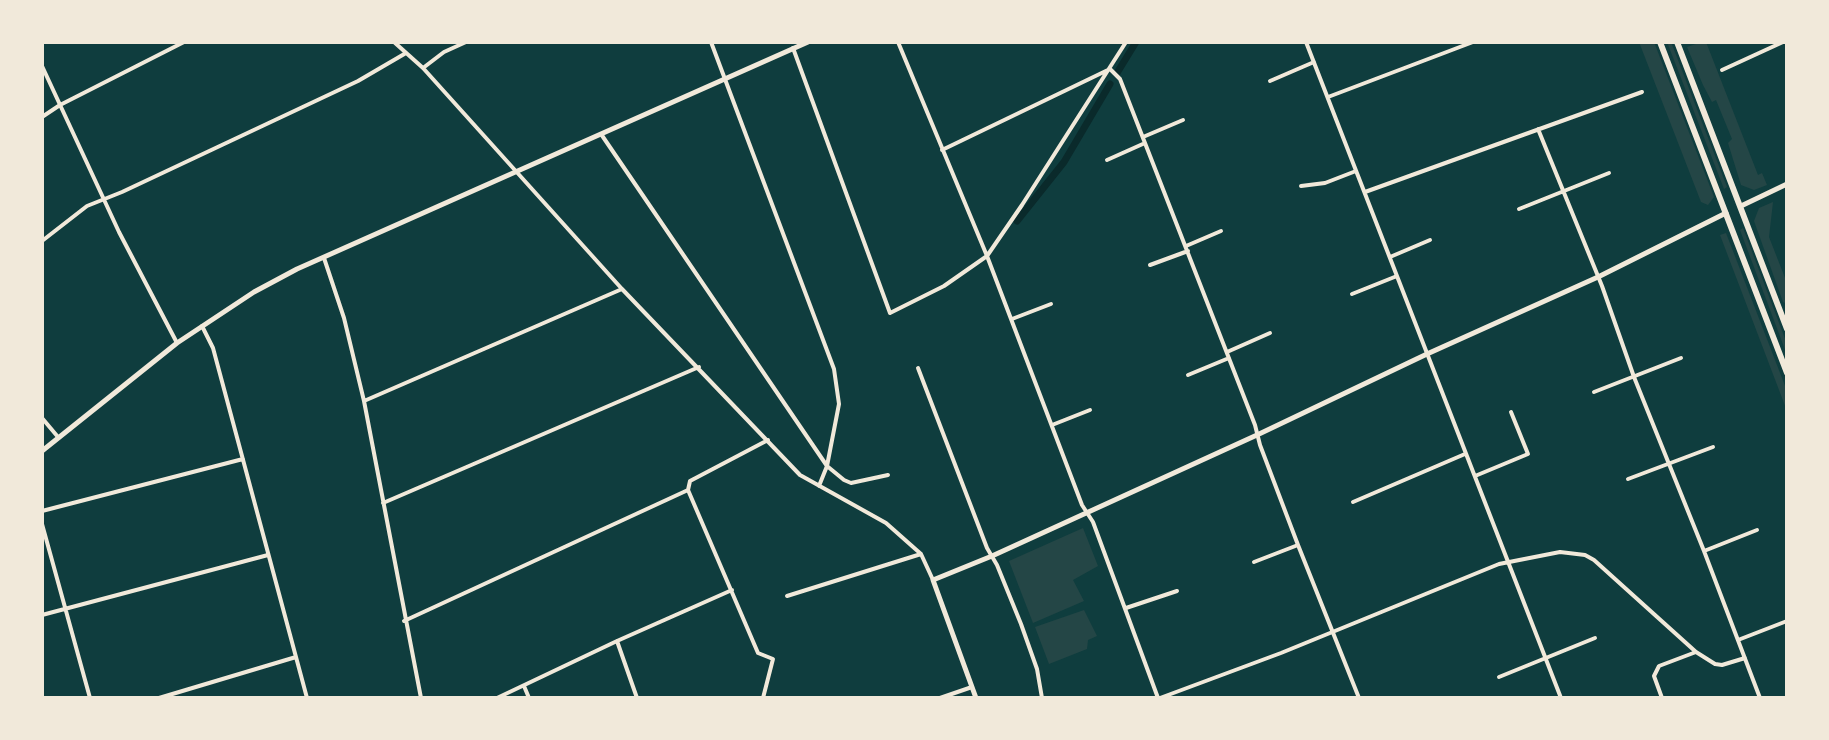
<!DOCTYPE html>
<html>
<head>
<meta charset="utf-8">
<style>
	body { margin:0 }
	#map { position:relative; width:1829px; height:740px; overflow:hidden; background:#0f3d3e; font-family:"Sofia Sans Condensed",sans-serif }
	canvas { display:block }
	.frame { position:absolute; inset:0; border:44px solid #f1e9da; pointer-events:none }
</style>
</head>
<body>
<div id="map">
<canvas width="1829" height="740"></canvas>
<div class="frame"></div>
</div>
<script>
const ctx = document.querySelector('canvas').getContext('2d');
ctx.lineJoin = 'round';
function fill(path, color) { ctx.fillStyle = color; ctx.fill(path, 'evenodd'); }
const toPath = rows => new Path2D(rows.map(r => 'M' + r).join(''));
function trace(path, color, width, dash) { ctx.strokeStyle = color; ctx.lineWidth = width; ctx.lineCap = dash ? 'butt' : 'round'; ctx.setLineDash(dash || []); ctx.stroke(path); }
const green = toPath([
	[1639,42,1654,42,1714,197,1708,205,1701,202],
	[1667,42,1671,42,1727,187,1724,189],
	[1702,42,1706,42,1758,175,1762,173,1767,185,1754,190,1741,185,1728,143,1732,139,1716,100,1712,102,1703,85,1687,47],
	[1773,202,1769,237,1787,283,1787,304,1783,302,1754,221,1759,208],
	[1743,228,1787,344,1787,355,1740,230],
	[1726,233,1787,391,1787,411,1720,235],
	[1083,528,1098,566,1073,580,1084,601,1033,623,1009,561],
	[1084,610,1097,636,1088,640,1087,649,1049,664,1035,627]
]);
const canal = toPath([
	[1117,73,1136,42],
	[1017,221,1064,162,1110,84]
]);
const minor = toPath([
	[394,42,423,68,622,289,800,475,886,523,921,554,933,580],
	[711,42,834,369,839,404,827,466,819,486],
	[898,42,987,256,1082,505,1093,522,1158,698],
	[1306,42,1561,698],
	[793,48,890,313,944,286,987,256,1022,205,1126,42],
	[42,66,119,232,177,343],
	[423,68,444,52,466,42],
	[1722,70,1783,42],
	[1270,81,1314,62],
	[1328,97,1473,42],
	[42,117,60,105,184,42],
	[1538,129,1602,286,1634,377,1704,551,1760,698],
	[601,134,827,466,844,480,851,483,888,475],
	[1143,137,1183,120],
	[942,150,1110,69,1120,79,1255,425,1260,445,1298,545,1359,698],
	[1107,160,1145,143],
	[1301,186,1325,183,1356,171],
	[1365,192,1642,92],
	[1519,209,1609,173],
	[42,241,87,206,122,192,358,81,406,53],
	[1186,246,1221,231],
	[1390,257,1430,240],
	[324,258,344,318,364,401,421,698],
	[1150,265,1188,251],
	[1352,294,1397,276],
	[1012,319,1051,304],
	[202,326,213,348,307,698],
	[1227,352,1270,333],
	[918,368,987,548,997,565,1021,624,1037,669,1042,698],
	[1188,375,1229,358],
	[1594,392,1681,358],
	[364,401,622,289],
	[42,418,58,437],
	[1052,425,1090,410],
	[1475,476,1528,454,1511,412],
	[1628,479,1713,447],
	[688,490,758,653,773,659,763,698],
	[1353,502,1465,454],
	[383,503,699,367],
	[42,511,243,459],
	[42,524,90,698],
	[1704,551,1757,530],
	[1254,562,1298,545],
	[787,596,921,554],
	[1126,608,1177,591],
	[42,615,268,555],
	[404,621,688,490,690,481,768,440],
	[1738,640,1787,621],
	[617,641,637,698],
	[1499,677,1595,638],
	[524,686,529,698],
	[159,698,296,657],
	[497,698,617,641,732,590],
	[940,698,972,687],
	[1160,698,1281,653,1499,564,1560,552,1585,555,1594,560,1696,652,1715,664,1722,665,1745,658],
	[1662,698,1654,676,1659,666,1696,652]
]);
const tertiary = toPath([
	[976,698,933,580,992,556,1257,435,1427,354,1598,277,1726,213]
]);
const secondary = toPath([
	[1741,206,1787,184],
	[42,451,177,343,254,292,297,269,808,42]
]);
const primary = toPath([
	[1660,42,1787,373],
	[1677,42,1787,329]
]);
fill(green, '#244646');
trace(canal, '#0a2a2b', 7);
trace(minor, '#f1e9da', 4);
trace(tertiary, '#f1e9da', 5);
trace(secondary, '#f1e9da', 5);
trace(primary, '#f1e9da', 6);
</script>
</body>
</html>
